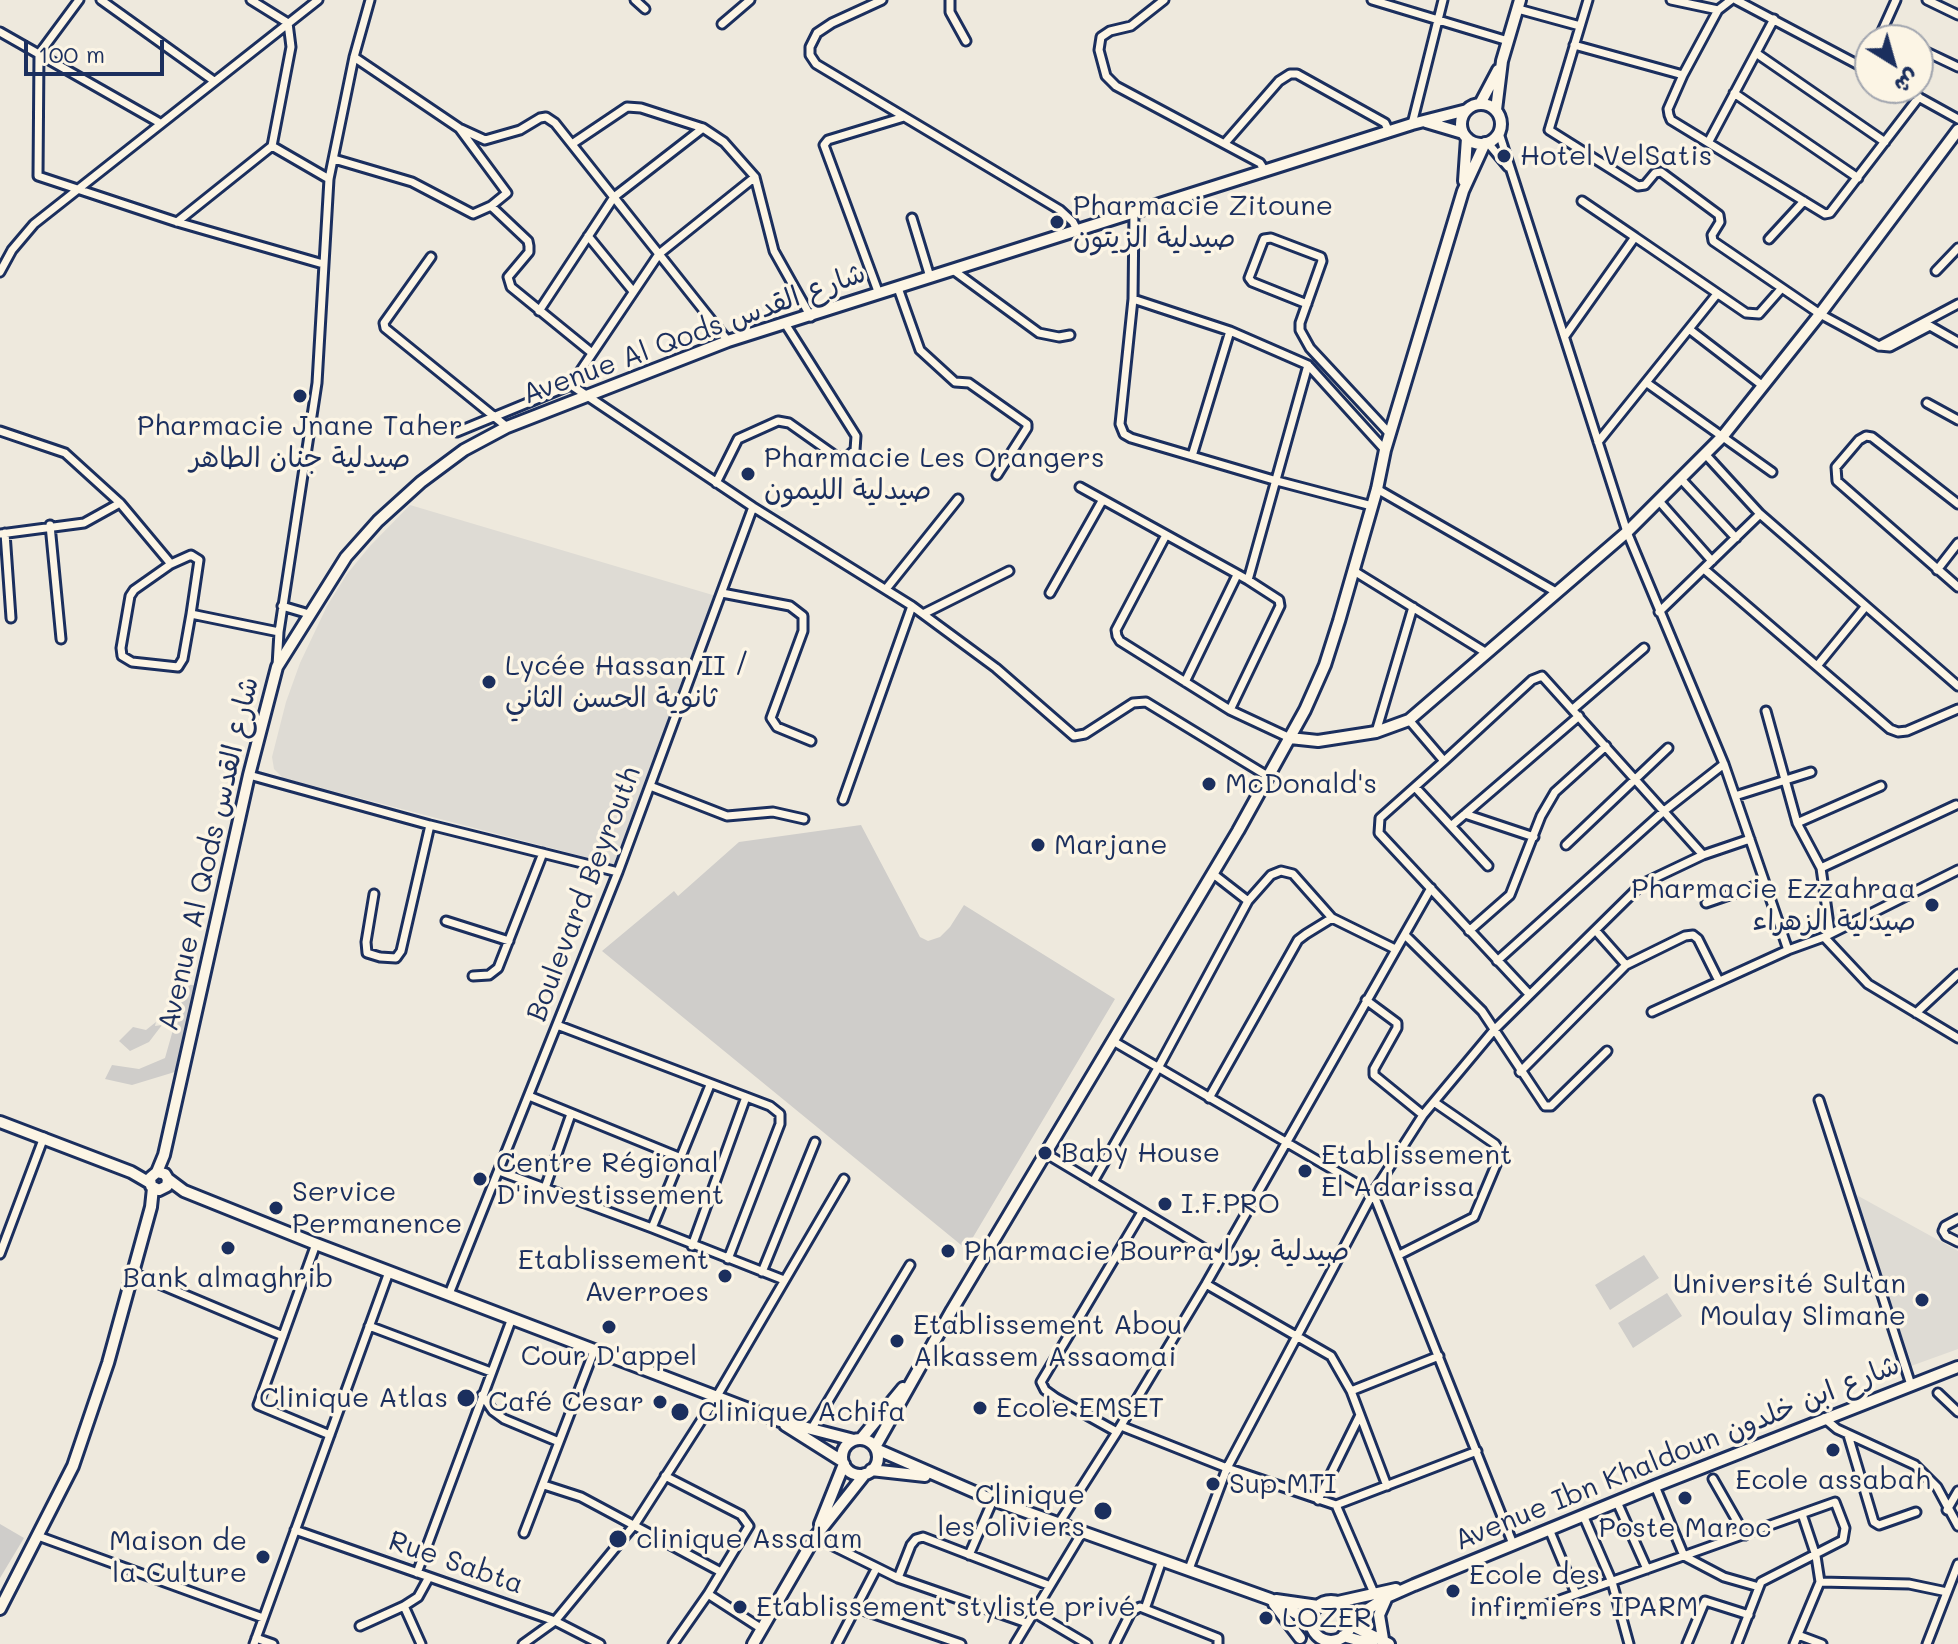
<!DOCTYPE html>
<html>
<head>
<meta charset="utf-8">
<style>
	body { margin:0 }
	#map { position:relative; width:1958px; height:1644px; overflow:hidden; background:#eee9dd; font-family:Mali,"Playpen Sans Arabic",sans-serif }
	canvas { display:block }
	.north { position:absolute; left:1854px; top:24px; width:80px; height:80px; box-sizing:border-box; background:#fcf5e5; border:2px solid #a2a6af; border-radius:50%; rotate:143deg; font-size:22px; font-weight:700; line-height:32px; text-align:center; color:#1b2f5e }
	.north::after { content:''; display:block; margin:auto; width:28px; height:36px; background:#1b2f5e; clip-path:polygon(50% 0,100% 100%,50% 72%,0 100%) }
	.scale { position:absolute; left:24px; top:40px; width:140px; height:36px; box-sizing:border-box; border:4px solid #1b2f5e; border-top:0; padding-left:10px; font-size:24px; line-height:28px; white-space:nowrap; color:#1b2f5e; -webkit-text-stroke:6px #fcf5e5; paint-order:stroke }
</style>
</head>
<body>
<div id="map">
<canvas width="1958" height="1644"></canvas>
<div class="north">ش</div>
<div class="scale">100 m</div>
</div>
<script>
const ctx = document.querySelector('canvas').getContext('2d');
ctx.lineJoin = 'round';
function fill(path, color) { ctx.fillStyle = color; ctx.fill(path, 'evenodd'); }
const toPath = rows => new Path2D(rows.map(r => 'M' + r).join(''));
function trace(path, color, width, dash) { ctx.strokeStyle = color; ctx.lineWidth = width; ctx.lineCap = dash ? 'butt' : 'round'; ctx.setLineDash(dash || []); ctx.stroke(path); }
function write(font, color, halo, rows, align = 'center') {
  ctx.font = font + ' Mali,"Playpen Sans Arabic",sans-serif'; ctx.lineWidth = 7; ctx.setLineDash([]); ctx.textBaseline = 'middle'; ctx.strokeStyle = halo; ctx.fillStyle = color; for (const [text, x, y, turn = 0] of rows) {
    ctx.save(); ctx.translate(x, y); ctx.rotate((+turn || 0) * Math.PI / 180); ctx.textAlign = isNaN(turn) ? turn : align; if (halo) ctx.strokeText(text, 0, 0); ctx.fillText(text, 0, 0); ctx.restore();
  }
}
const built = toPath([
	[410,505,716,596,616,865,283,778,274,769,272,757,286,702,300,663,327,606,347,574,370,546],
	[1842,1187,1958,1251,1958,1349,1911,1366]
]);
const green = toPath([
	[861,825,920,937,928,941,940,937,950,927,964,905,1115,999,966,1249,602,951,674,891,678,896,739,842],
	[186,984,203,987,187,1020,178,1071,132,1085,105,1079,112,1065,139,1069,165,1058],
	[156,1022,155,1026,162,1025,149,1042,130,1051,119,1041,133,1027,146,1030],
	[1644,1255,1659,1278,1610,1310,1595,1285],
	[1667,1293,1682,1316,1633,1348,1618,1323],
	[0,1524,24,1538,0,1578]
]);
const street = toPath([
	[79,0,39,54,38,176,177,222,323,264],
	[101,0,214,81],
	[251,0,288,23,291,47,272,146],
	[635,0,645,9],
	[882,0,832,23,817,33,810,47,810,55,816,64,1060,210,1073,222,1077,230],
	[950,0,950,12,966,41],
	[1164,0,1131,26,1110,31,1101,37,1099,50,1106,76,1116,86,1260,163,1265,171],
	[1372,0,1508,41],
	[1588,0,1549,130,1638,186,1645,185,1655,173,1661,172,1719,215,1720,222,1712,235,1713,241,1820,314,1879,346,1890,347,1930,326,1958,342],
	[1671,0,1718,10],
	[1731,0,1718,10,1683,75,1668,109,1669,115,1671,120,1825,214,1830,213,1919,97],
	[1736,0,1870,71],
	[1927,0,1958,15],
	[1518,9,1580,26],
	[722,24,750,0],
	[1883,31,1902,40],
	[0,32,160,123],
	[1878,40,1896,0],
	[1574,45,1683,75],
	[1918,48,1958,67],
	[1756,53,1885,142],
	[1862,67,1870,53],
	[1902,88,1958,119],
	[1734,93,1858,178],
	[1412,124,1443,0],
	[461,129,485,140,520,130,540,118,546,117,555,123,728,341],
	[1499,133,1627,532,1724,764,1788,950],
	[1709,141,1774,19],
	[1225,143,1279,81,1290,74,1297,74,1385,123,1389,132],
	[1488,143,1508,167],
	[572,144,627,107,641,108,703,128,724,142,755,177,774,251,811,317],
	[334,159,412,182,473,214,491,206,507,193,459,128,354,57],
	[755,177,659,254,571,385,753,507,912,606,996,668,1074,736,1085,734,1133,703,1146,702,1269,777],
	[1582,201,1635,237],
	[491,206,528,241,529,246,529,252,508,277,511,287,592,353],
	[1134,212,1133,299,1120,424,1124,434,1131,438,1277,481,1372,506],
	[912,218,930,277],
	[177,222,272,146,329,179],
	[588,236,632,290],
	[1769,239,1804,201],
	[431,257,384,323,385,328,507,427],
	[953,270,1039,333,1059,337,1070,335],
	[1936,271,1958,248],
	[0,272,12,250,34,224,318,0],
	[898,288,920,350,955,382,969,383,1027,424,1027,428,997,475],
	[879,294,824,145,828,140,904,117],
	[1133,299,1230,331,1308,365,1385,450],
	[1307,304,1252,282,1249,278,1264,239,1271,238,1321,257,1322,261,1300,323,1300,330,1310,348,1390,434],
	[539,311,614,197,703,128],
	[1689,329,1763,386],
	[1565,336,1635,237,1746,313,1759,314,1781,289],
	[1879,346,1958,304],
	[1647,383,1772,472],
	[1927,403,1958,420],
	[0,431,65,453,120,503,171,564],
	[457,432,571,385],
	[1598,442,1717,294],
	[1706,455,1760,514,1958,686],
	[1192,456,1230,331],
	[1681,479,1736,538],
	[716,483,738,439,778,421,789,423,837,457,847,457,855,450,856,436,786,325],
	[1080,487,1248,580,1279,600,1280,606,1230,710],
	[1377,489,1556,592],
	[1659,501,1712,561],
	[1958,504,1872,437,1866,436,1859,440,1836,467,1837,481,1958,587],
	[50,525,61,639],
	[5,533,11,618],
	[0,534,84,523,120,503],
	[1166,535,1116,630,1117,636,1120,641,1230,710,1290,738],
	[1704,569,1890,729,1898,732,1907,731,1958,709],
	[1937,570,1958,543],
	[1354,571,1485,652],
	[1248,580,1308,365],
	[886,589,958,499],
	[722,593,790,606,803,616,803,631,771,718,777,727,811,741],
	[1050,593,1102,501],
	[282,606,309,614],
	[1659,612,1760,514],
	[191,614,183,659,178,667,132,662,122,656,121,648,130,596,134,590,171,564,191,555,199,560,191,614,279,632],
	[923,614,1009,571],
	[277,666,279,632,317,383,329,179,354,57,370,0],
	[1817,666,1866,606],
	[1185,682,1237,575],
	[1573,709,1644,648],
	[1766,711,1797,823,1821,868,1830,932],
	[1409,720,1444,761,1380,818,1379,833,1529,994],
	[1376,732,1413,607],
	[1444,761,1532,680,1542,676,1703,855],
	[249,775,430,825,618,872],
	[650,786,727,816,773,812,804,819],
	[1415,787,1488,866],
	[1735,796,1811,772],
	[843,800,912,606],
	[1465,814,1534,837],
	[1797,823,1881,786],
	[1451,826,1579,716],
	[1566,845,1668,748],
	[1821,868,1956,805],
	[374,894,366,942,367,953,380,957,396,958,401,951,430,825],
	[1248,901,1271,875,1281,871,1293,874,1332,918],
	[1706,903,1764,883],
	[446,921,509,941],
	[1469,931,1510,895,1541,816,1555,792,1606,746],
	[1596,931,1626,965],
	[1405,935,1482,1011,1545,1106,1551,1106,1607,1051],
	[1824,937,1868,984,1958,1038],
	[1497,961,1664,811,1724,764],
	[473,976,489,975,498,968,543,853],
	[1366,1000,1397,1023,1397,1028,1374,1069,1374,1075,1423,1115],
	[1652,1012,1788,950,1824,937,1958,870],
	[1916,1013,1958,974],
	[557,1025,770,1106,780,1114,780,1124,728,1259],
	[1113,1041,1373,1193,1513,1544],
	[1520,1072,1626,965,1685,936,1693,935,1698,939,1719,981],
	[529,1096,681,1158],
	[1209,1098,1298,940,1306,934,1332,918,1395,949],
	[1819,1100,1911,1385],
	[1045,1153,1220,1258],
	[499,1171,652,1228,784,1280],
	[1093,1182,1158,1068,1248,901,1212,873],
	[545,1188,571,1114],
	[1958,1219,1945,1226,1943,1231,1946,1236,1958,1242],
	[652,1228,710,1085],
	[316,1244,258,1405,330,1435],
	[692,1246,746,1097],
	[0,1254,44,1137],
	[1399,1255,1474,1217,1501,1153,1495,1144,1434,1102],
	[762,1272,815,1142],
	[133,1273,283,1336],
	[1206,1284,1331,1356,1351,1391,1387,1486],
	[449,1294,618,872,753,507],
	[369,1326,491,1372],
	[1351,1391,1439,1356],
	[1938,1393,1958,1412],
	[482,1395,493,1411,504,1419,559,1442],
	[1824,1418,1837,1429,1915,1465,1937,1487,1958,1526],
	[1121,1426,1227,1468,1336,1505,1477,1451],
	[812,1428,910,1265],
	[1117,1432,1056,1398,1045,1390,1041,1382,1142,1212],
	[1848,1435,1874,1522,1879,1525,1916,1512],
	[665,1476,741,1515,749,1526,708,1594,673,1644],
	[1713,1479,1745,1535],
	[544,1485,581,1497,721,1572],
	[1655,1486,1684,1556,1724,1577,1759,1587],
	[1318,1500,1360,1415],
	[1617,1502,1647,1569],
	[1336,1505,1374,1593],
	[1947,1510,1958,1491],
	[1583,1515,1612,1582,1629,1644],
	[1059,1523,1117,1432,1206,1284,1431,888],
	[1549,1529,1576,1594],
	[295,1530,555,1621,600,1644],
	[524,1533,594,1351],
	[38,1536,263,1618],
	[815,1537,898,1578,1027,1623],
	[969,1555,993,1500],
	[1189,1569,1227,1468,1373,1193,1423,1115,1494,1030,1642,884,1703,855,1750,839],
	[417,1573,512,1318],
	[898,1578,911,1545,916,1539,923,1537,1048,1585],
	[1820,1582,1909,1584,1947,1592],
	[708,1594,762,1629],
	[404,1606,421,1644],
	[857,1608,961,1644],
	[1145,1609,1162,1560],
	[1033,1612,1087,1644],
	[1523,1613,1835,1502,1845,1528,1843,1540,1761,1582,1737,1644],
	[360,1626,404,1606,418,1597,429,1577],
	[1798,1635,1822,1644],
	[256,1638,273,1644],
	[254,1644,389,1272],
	[523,1644,555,1621,635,1524,717,1396,844,1179],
	[837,1644,876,1569],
	[1015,1644,1083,1531],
	[1115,1644,1131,1612,1140,1607,1218,1638,1218,1644],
	[1687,1644,1705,1601,1749,1615],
	[1794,1644,1820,1582,1816,1556,1802,1514],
	[1927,1644,1958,1564]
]);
const secondary = toPath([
	[1480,104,1498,70],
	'1461 124a20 20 0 1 1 40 0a20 20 0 1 1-40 0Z',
	[1496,110,1502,61,1520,0],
	[1426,122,1463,133],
	[1464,181,1467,138],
	[1290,738,1318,741,1376,732,1409,720,1627,532,1723,436,1820,314,1958,130],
	[0,1122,131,1172,150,1183],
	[157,1172,165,1174,168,1179,167,1186,159,1190,151,1186,150,1178,157,1172,164,1155,249,775,277,667,346,557,378,521,421,482,464,450,507,427,728,341,1412,124,1467,110],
	[168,1179,184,1191,316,1244,780,1421,854,1440],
	[785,1425,842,1461],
	[861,1439,903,1388],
	'842 1457a18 18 0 1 1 36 0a18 18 0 1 1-36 0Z',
	[875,1447,952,1310,1238,831,1305,710,1325,665,1339,621,1377,489,1385,450,1463,191,1485,143],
	[876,1449,993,1500,1270,1599,1312,1622],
	[871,1470,925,1476],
	[820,1524,844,1464],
	[1276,1600,1318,1606],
	'1311 1621a20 20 0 1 1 40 0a20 20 0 1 1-40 0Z',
	[1338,1602,1396,1589],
	[1274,1604,1300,1638],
	[0,1609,73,1466,108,1363,151,1207,153,1188],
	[1351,1620,1387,1597,1414,1585,1655,1486,1958,1367],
	[1351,1625,1389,1644],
	[1343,1636,1372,1644],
	[1383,1639,1379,1615,1386,1599],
	[753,1644,815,1537,865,1474]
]);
const markers = [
	[1504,156,8,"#1b2f5e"],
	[1057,222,8,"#1b2f5e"],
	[300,396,8,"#1b2f5e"],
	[748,474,8,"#1b2f5e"],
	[489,682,8,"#1b2f5e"],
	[1209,784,8,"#1b2f5e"],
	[1038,845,8,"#1b2f5e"],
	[1932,905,8,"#1b2f5e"],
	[1045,1153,8,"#1b2f5e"],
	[1305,1171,8,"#1b2f5e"],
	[480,1179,8,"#1b2f5e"],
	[1165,1204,8,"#1b2f5e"],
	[276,1208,8,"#1b2f5e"],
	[228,1248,8,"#1b2f5e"],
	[948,1251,8,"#1b2f5e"],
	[725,1276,8,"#1b2f5e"],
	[1922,1300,8,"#1b2f5e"],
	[609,1327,8,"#1b2f5e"],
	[897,1341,8,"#1b2f5e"],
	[466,1398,10,"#1b2f5e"],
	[660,1402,8,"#1b2f5e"],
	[980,1408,8,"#1b2f5e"],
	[680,1412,10,"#1b2f5e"],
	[1833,1450,8,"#1b2f5e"],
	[1213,1484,8,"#1b2f5e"],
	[1685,1498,8,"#1b2f5e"],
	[1103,1511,10,"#1b2f5e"],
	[618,1539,10,"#1b2f5e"],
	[263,1557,8,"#1b2f5e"],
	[1453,1591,8,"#1b2f5e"],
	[740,1607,8,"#1b2f5e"],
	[1266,1618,8,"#1b2f5e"]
];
const poiNames = [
	["Hotel VelSatis",1520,156],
	["Pharmacie Zitoune",1073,206],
	["صيدلية الزيتون",1073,238],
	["Pharmacie Jnane Taher",300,426,"center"],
	["صيدلية جنان الطاهر",300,458,"center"],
	["Pharmacie Les Orangers",764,458],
	["صيدلية الليمون",764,490],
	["Lycée Hassan II /",505,666],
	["ثانوية الحسن الثاني",505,698],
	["McDonald's",1225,784],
	["Marjane",1054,845],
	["Pharmacie Ezzahraa",1916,889,"right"],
	["صيدلية الزهراء",1916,921,"right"],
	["Baby House",1061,1153],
	["Etablissement",1321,1155],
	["El Adarissa",1321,1187],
	["Centre Régional",496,1163],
	["D'investissement",496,1195],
	["Service",292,1192],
	["Permanence",292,1224],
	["I.F.PRO",1181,1204],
	["Pharmacie Bourra صيدلية بورا",964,1251],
	["Etablissement",709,1260,"right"],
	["Averroes",709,1292,"right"],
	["Bank almaghrib",228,1278,"center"],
	["Université Sultan",1906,1284,"right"],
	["Moulay Slimane",1906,1316,"right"],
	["Etablissement Abou",913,1325],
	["Alkassem Assaomai",913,1357],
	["Cour D'appel",609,1356,"center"],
	["Clinique Atlas",448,1398,"right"],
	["Café Cesar",644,1402,"right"],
	["Ecole EMSET",996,1408],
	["Clinique Achifa",698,1412],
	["Ecole assabah",1833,1480,"center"],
	["Sup MTI",1229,1484],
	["Clinique",1085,1495,"right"],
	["les oliviers",1085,1527,"right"],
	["Poste Maroc",1685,1528,"center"],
	["clinique Assalam",636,1539],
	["Maison de",247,1541,"right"],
	["la Culture",247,1573,"right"],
	["Ecole des",1469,1575],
	["infirmiers IPARM",1469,1607],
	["Etablissement styliste privé",756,1607],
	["LOZER",1282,1618]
];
const streetNames = [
	["Avenue Al Qods شارع القدس",694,334,-20],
	["Avenue Al Qods شارع القدس",209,854,-77],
	["Boulevard Beyrouth",584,894,-69],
	["Avenue Ibn Khaldoun شارع ابن خلدون",1677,1453,-22],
	["Rue Sabta",456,1563,19]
];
fill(built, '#dedbd4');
fill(green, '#cfcdca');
trace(street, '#1b2f5e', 13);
trace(secondary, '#1b2f5e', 16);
trace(street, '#fcf5e5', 7);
trace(secondary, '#fcf5e5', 10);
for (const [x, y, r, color] of markers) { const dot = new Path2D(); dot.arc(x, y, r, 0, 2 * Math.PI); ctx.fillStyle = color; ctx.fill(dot); trace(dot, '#fcf5e5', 3); }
write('28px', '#1b2f5e', '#fcf5e5', poiNames, 'left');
write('28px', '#1b2f5e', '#fcf5e5', streetNames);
</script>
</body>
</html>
